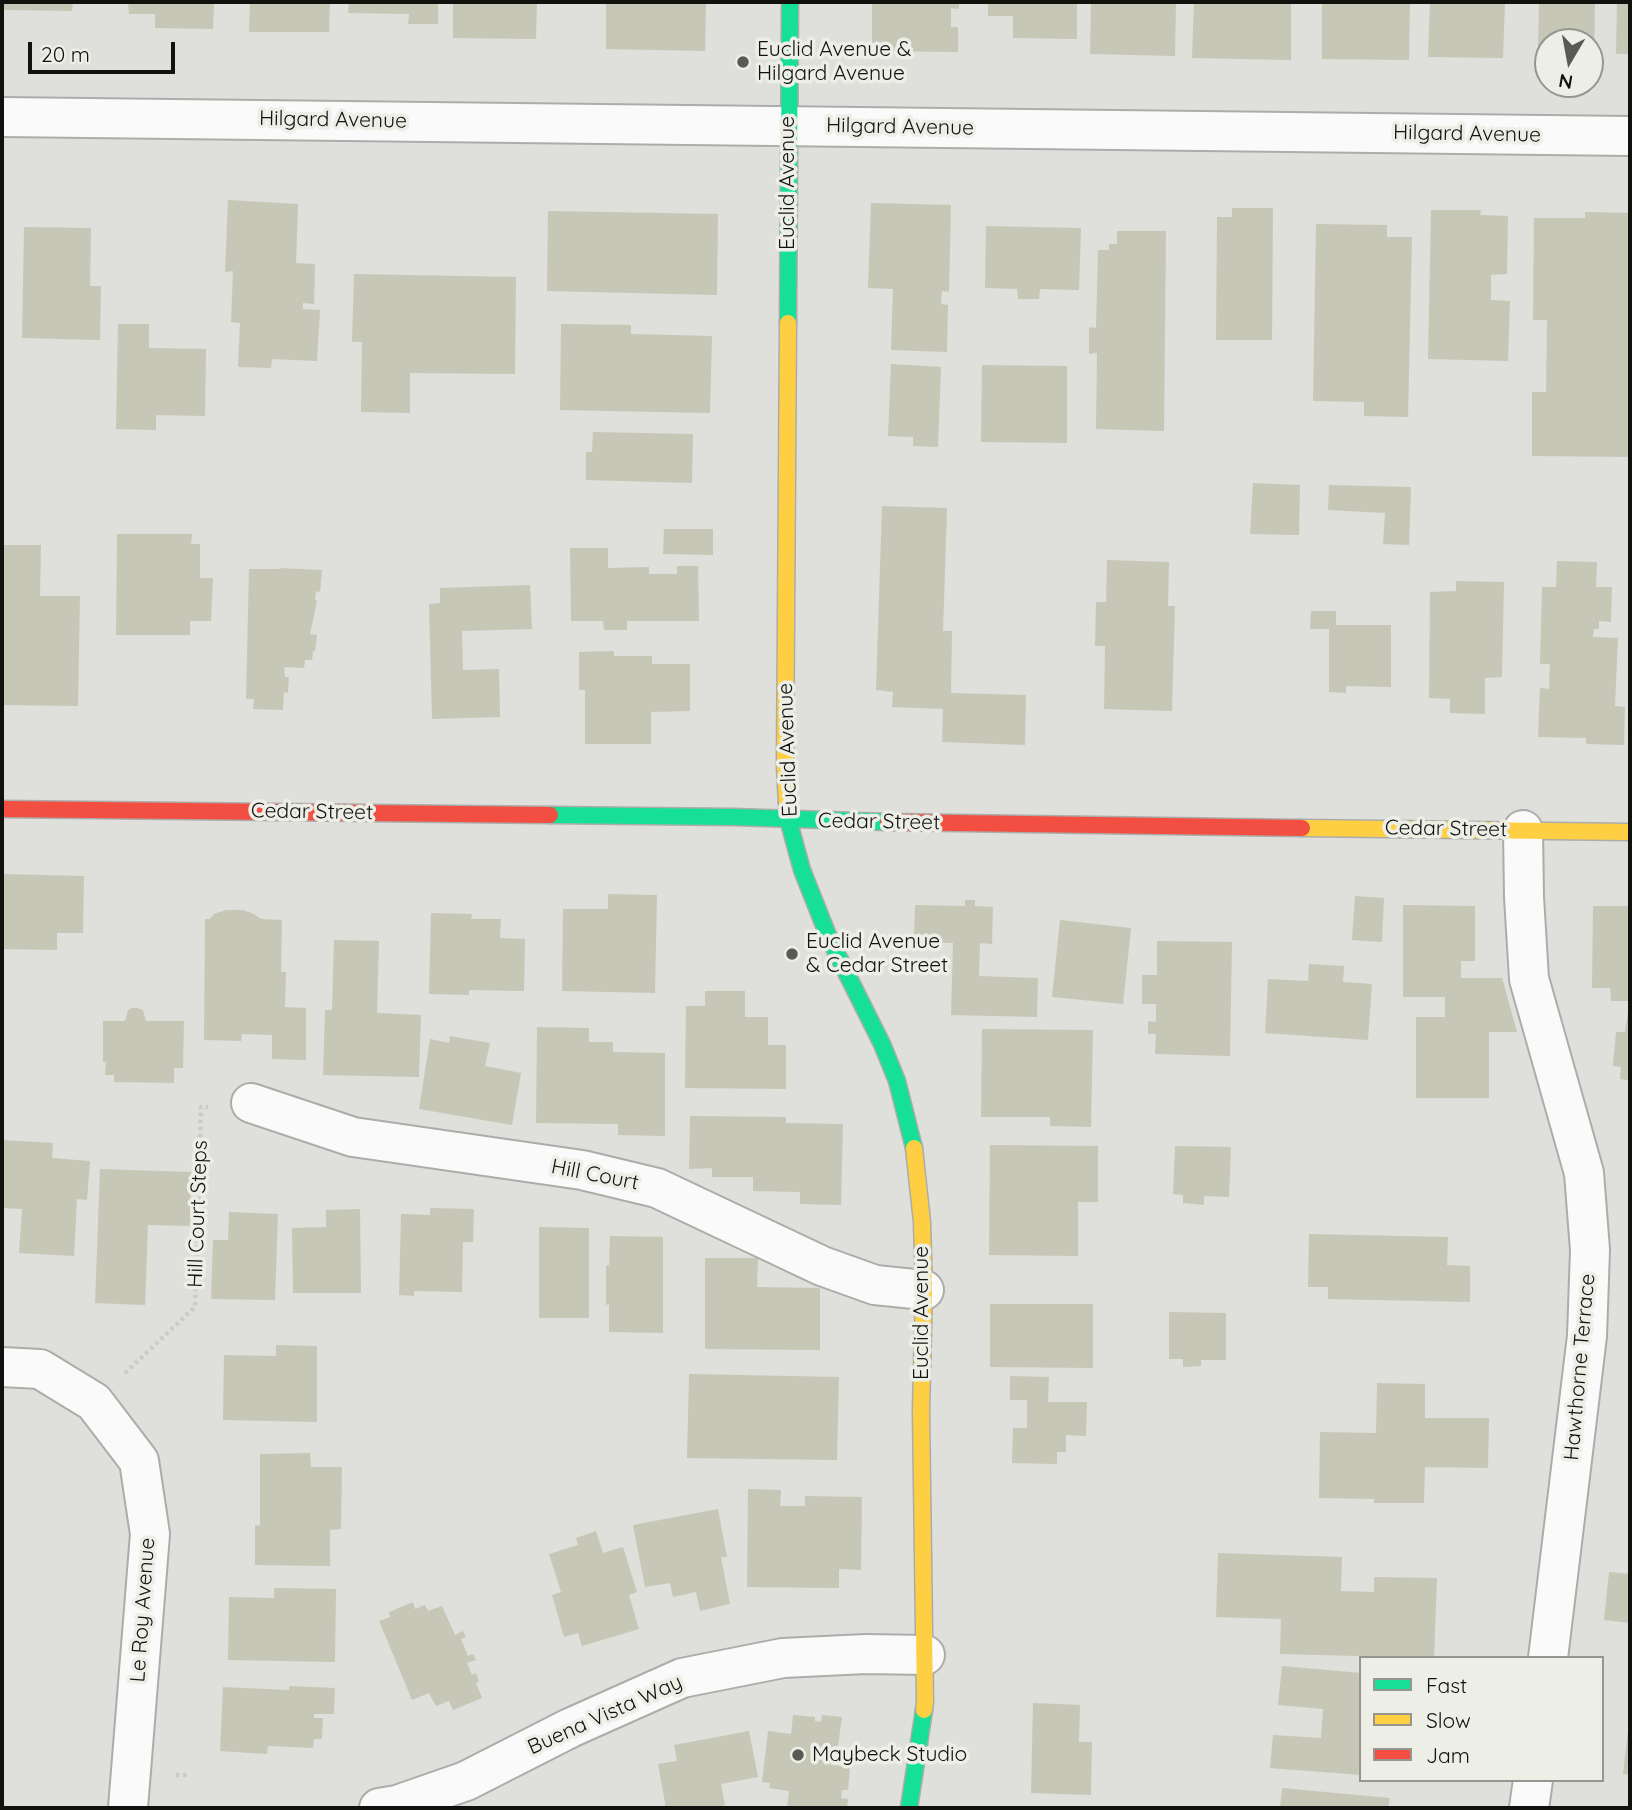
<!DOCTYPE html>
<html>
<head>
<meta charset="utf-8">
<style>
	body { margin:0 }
	#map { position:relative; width:1632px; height:1810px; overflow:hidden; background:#dfdfdb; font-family:Quicksand,sans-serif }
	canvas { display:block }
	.frame { position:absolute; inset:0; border:4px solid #11110e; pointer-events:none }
	.legend { position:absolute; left:1359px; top:1656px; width:245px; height:126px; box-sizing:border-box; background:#edeee6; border:2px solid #959690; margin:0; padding:9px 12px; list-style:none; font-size:21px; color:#11110e }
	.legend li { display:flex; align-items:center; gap:14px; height:35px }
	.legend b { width:35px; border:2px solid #959690 }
	.north { position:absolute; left:1534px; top:28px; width:70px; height:70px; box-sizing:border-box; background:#edeee6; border:2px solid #959690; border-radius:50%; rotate:190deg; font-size:19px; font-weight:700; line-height:28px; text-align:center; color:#11110e }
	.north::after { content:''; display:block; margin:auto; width:24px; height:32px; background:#595956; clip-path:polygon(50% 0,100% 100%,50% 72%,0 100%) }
	.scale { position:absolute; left:28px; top:42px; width:147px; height:32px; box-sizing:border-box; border:4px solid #11110e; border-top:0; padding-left:9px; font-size:21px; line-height:24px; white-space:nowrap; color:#11110e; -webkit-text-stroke:5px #edeee6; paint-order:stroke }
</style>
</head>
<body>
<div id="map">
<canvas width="1632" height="1810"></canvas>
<div class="frame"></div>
<ul class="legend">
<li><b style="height:9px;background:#16e098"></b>Fast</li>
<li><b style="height:9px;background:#ffcf43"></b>Slow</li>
<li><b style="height:9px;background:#f24e42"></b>Jam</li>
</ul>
<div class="north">N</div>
<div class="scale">20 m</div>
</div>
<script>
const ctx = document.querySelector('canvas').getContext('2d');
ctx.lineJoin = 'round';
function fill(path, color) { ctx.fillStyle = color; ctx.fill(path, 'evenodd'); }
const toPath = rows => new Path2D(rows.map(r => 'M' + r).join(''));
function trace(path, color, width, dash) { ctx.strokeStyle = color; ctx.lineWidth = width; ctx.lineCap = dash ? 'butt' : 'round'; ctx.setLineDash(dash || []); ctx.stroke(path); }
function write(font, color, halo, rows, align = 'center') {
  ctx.font = font + ' Quicksand,sans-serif'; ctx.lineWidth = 7; ctx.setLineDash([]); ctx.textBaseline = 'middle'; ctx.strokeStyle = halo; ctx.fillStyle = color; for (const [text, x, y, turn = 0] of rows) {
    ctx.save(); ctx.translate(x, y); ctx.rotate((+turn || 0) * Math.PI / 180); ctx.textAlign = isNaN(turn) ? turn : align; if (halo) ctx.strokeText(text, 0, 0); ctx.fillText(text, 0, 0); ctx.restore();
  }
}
const building = toPath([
	[4,2,73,2,72,11,4,10],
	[128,2,214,2,213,29,155,28,155,14,129,14],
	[250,2,330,2,329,32,249,32],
	[349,2,438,2,438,24,408,24,409,14,348,13],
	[453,2,537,2,536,39,453,38],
	[606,2,706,2,705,51,606,49],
	[872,2,959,2,959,9,951,8,951,27,958,27,958,52,872,51],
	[988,2,1077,2,1077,39,1013,38,1013,16,988,16],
	[1091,2,1176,2,1175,56,1090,54],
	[1194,2,1291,2,1291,60,1192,58],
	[1322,2,1410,2,1409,60,1322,59],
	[1430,2,1505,2,1503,58,1428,57],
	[1539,2,1595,2,1594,51,1590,51,1590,42,1548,42,1548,50,1538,50],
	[1617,2,1630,2,1630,54,1616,54],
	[228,200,298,204,296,263,315,264,314,304,303,303,303,309,320,310,317,361,272,359,271,368,238,367,240,323,231,322,233,271,225,272],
	[871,203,951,205,949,292,942,291,941,304,948,305,947,352,891,350,893,289,868,288],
	[1232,208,1273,208,1272,340,1216,340,1217,217,1232,217],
	[1431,210,1481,210,1480,215,1508,216,1507,274,1491,275,1491,300,1510,301,1508,361,1428,359],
	[548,211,718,214,717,295,547,291],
	[1585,212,1630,213,1630,457,1532,456,1532,392,1546,392,1547,320,1533,320,1534,218,1585,218],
	[1316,224,1387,225,1387,237,1412,237,1408,417,1364,416,1364,402,1313,401],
	[986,226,1081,228,1079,290,1040,289,1039,299,1018,299,1017,289,985,288],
	[24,227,91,228,90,286,101,286,100,340,22,338],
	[1117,231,1166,231,1164,431,1096,429,1097,353,1089,354,1089,327,1096,328,1098,250,1109,250,1109,244,1117,244],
	[354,274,516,277,515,374,410,373,410,413,361,412,362,342,352,342],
	[118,324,149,324,149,348,206,349,205,416,156,415,156,430,116,429],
	[561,324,631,325,631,334,712,336,710,413,560,410],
	[891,364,941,367,938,447,913,446,913,437,888,436],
	[982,365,1067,366,1067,443,981,442],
	[593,432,693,434,692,483,586,480,586,452,592,452],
	[1253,483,1300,485,1299,535,1250,534],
	[1329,485,1411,487,1409,545,1383,544,1385,513,1328,510],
	[882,506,947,508,943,631,952,631,951,693,1026,695,1025,745,942,742,943,709,892,707,893,692,876,690],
	[664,529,713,529,713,555,663,554],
	[117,534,192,534,191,544,200,544,200,578,213,578,211,621,190,621,190,635,116,635],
	[2,545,41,545,40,596,80,596,78,706,2,705],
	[570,548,608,548,608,568,649,567,649,574,677,574,677,566,698,566,699,621,627,621,627,630,604,630,603,621,571,621],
	[1107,560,1169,562,1168,606,1175,606,1172,711,1104,709,1105,646,1095,646,1096,602,1106,602],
	[1557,561,1597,562,1596,587,1612,587,1611,622,1599,621,1599,629,1594,629,1593,637,1618,638,1615,706,1625,707,1624,745,1586,744,1586,738,1538,737,1540,688,1549,689,1550,664,1540,664,1542,587,1556,587],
	[280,568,322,570,320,592,316,591,315,600,317,601,310,634,317,635,315,651,313,651,312,660,305,660,304,668,284,667,285,677,289,677,288,693,284,692,283,710,253,709,254,699,246,699,249,569,279,569],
	[1456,581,1504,582,1502,677,1485,678,1485,714,1450,713,1450,699,1429,698,1430,592,1456,591],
	[530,585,532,629,462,631,463,670,499,669,500,717,432,719,429,604,440,603,440,588],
	[1311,611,1336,611,1336,625,1391,625,1391,687,1346,686,1346,693,1329,692,1329,629,1310,629],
	[614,651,614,656,652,656,652,664,690,664,690,711,651,712,651,744,585,744,585,690,579,690,579,652],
	[2,874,84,876,83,933,57,933,57,950,2,949],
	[608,894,657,895,655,993,562,991,563,909,608,909],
	[1355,896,1384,898,1382,942,1352,940],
	[965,900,975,900,975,906,993,907,992,944,980,943,979,976,1038,978,1037,1017,951,1015,953,943,914,942,915,905,965,906],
	[1403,905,1475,906,1475,961,1461,961,1461,978,1502,978,1517,1032,1489,1032,1489,1098,1416,1098,1416,1017,1445,1017,1445,997,1403,997],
	[1593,906,1630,906,1630,1001,1611,1001,1610,988,1592,988],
	[226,910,243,910,254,914,261,919,282,920,281,972,286,972,285,1007,306,1008,306,1060,272,1059,272,1035,242,1034,241,1041,204,1040,205,919,210,919,214,914],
	[431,913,472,914,471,919,501,919,500,938,525,939,524,991,469,990,469,995,429,994],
	[1060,920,1131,928,1123,1004,1052,997],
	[334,940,379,941,377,1013,421,1015,419,1077,323,1075,325,1010,332,1010],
	[1157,941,1232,942,1230,1056,1155,1054,1156,1034,1148,1034,1148,1021,1156,1022,1156,1004,1142,1004,1142,975,1157,975],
	[1309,964,1344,966,1343,982,1372,984,1368,1040,1265,1033,1268,979,1308,981],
	[705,991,745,991,745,1017,768,1017,768,1045,786,1045,786,1089,685,1088,686,1006,705,1006],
	[132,1008,138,1008,143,1010,146,1021,184,1021,183,1068,174,1068,174,1083,114,1082,114,1075,105,1075,106,1062,103,1062,103,1021,125,1021,128,1010],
	[1628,1012,1630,1012,1630,1081,1620,1079,1621,1067,1613,1066,1616,1032,1625,1032],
	[537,1027,589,1028,589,1042,613,1042,613,1052,665,1053,665,1136,618,1135,618,1124,536,1123],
	[982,1029,1093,1030,1091,1127,1050,1126,1050,1117,981,1117],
	[450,1036,490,1043,485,1066,521,1073,512,1125,419,1109,430,1039,449,1043],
	[690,1116,786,1117,786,1123,843,1124,841,1205,800,1204,800,1192,753,1191,753,1177,712,1177,712,1168,689,1169],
	[2,1140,53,1143,52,1158,90,1161,87,1200,77,1199,74,1256,19,1253,22,1209,2,1208],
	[990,1145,1098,1146,1098,1202,1078,1202,1078,1256,989,1255],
	[1175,1146,1231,1147,1229,1197,1204,1196,1204,1205,1183,1203,1183,1195,1173,1194],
	[100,1169,191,1172,190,1226,148,1225,145,1305,95,1303],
	[430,1208,474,1209,473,1242,463,1242,462,1292,414,1291,414,1296,399,1295,401,1214,430,1215],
	[360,1209,361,1293,293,1293,292,1228,326,1227,326,1210],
	[229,1212,278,1214,275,1300,211,1299,213,1240,228,1240],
	[539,1227,589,1228,589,1318,539,1318],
	[1309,1234,1448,1237,1447,1265,1470,1266,1470,1302,1328,1299,1328,1287,1308,1287],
	[610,1236,663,1237,663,1333,609,1332,609,1304,606,1305,606,1266,609,1265],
	[705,1258,758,1258,757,1287,820,1288,820,1350,705,1349],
	[990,1304,1093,1304,1093,1368,990,1367],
	[1169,1312,1226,1313,1226,1360,1201,1360,1201,1366,1183,1367,1183,1359,1169,1359],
	[276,1345,317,1346,317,1422,223,1420,224,1355,276,1356],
	[689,1374,839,1377,837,1460,687,1458],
	[1010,1376,1049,1377,1048,1402,1087,1402,1086,1436,1066,1435,1066,1452,1057,1452,1057,1464,1012,1463,1013,1428,1027,1428,1027,1400,1010,1400],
	[1377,1383,1425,1384,1425,1418,1489,1418,1488,1468,1425,1467,1424,1503,1374,1503,1374,1499,1319,1498,1320,1432,1376,1433],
	[310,1453,311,1467,342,1467,341,1529,330,1530,330,1566,255,1565,255,1525,260,1526,260,1454],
	[748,1489,781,1490,780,1506,805,1506,805,1496,862,1497,861,1570,839,1569,839,1588,747,1587],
	[718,1509,727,1557,721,1557,730,1604,700,1611,696,1592,673,1597,670,1583,645,1587,633,1525],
	[596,1531,603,1553,623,1547,637,1592,629,1595,639,1629,582,1646,578,1633,564,1637,552,1595,561,1592,549,1554,578,1545,576,1538],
	[1218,1553,1342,1557,1341,1591,1374,1592,1374,1577,1437,1578,1434,1658,1280,1654,1281,1619,1216,1617],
	[1609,1572,1630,1574,1630,1623,1604,1620],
	[274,1588,336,1589,335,1662,228,1660,229,1597,274,1598],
	[413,1602,415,1609,425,1605,428,1611,442,1606,455,1635,463,1631,466,1637,461,1639,468,1656,473,1654,476,1660,467,1663,472,1675,476,1673,479,1681,476,1683,482,1698,453,1710,449,1701,436,1706,429,1693,412,1700,379,1621,390,1617,389,1612],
	[1282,1666,1361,1673,1361,1775,1270,1768,1273,1735,1321,1738,1323,1709,1278,1705],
	[289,1686,335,1688,334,1714,314,1714,314,1718,323,1718,322,1739,314,1739,313,1748,268,1746,267,1754,220,1751,223,1687,289,1690],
	[1033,1703,1080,1705,1079,1742,1092,1742,1091,1795,1031,1793],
	[793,1715,815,1717,815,1721,821,1722,822,1715,842,1717,838,1746,833,1746,831,1765,850,1767,848,1790,842,1790,841,1798,848,1799,847,1808,787,1808,789,1791,769,1788,770,1783,762,1782,768,1731,791,1734],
	[1628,1730,1630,1731,1630,1775,1623,1774],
	[749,1731,758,1777,721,1784,725,1805,711,1808,666,1808,658,1764,677,1761,674,1745],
	[1282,1788,1390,1798,1388,1808,1280,1808]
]);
const path = toPath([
	[125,1373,195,1307,201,1107,208,1107],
	[176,1775,189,1775]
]);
const street = toPath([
	[2,117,1630,136],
	[1523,830,1524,897,1529,979,1584,1173,1590,1250,1587,1336,1548,1658],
	[251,1103,353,1137,582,1170,657,1188,822,1266,875,1285,924,1290],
	[2,1367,40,1369,94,1402,139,1461,150,1534,128,1808],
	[379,1808,397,1805,466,1781,570,1728,682,1678,783,1658,866,1654,925,1655],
	[1529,1808,1533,1780]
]);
const fast = toPath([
	[788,323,790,2],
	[787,803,788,819,802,870,829,938,882,1044,897,1081,914,1148],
	[550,815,734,817,888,822],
	[909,1808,924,1710]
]);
const slow = toPath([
	[787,803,785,767,788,323],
	[1302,828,1630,832],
	[914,1148,922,1222,924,1290,921,1411,925,1701,924,1710]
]);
const jam = toPath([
	[2,809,550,815],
	[888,822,1302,828]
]);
const markers = [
	[743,62,7,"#595956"],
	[792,954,7,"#595956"],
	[798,1755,7,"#595956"]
];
const poiNames = [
	["Euclid Avenue &",757,50],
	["Hilgard Avenue",757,74],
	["Euclid Avenue",806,942],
	["& Cedar Street",806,966],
	["Maybeck Studio",812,1755]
];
const streetNames = [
	["Hilgard Avenue",333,120,1],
	["Hilgard Avenue",900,127,1],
	["Hilgard Avenue",1467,134,1],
	["Euclid Avenue",788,183,-90],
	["Euclid Avenue",788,750,-92],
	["Cedar Street",312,812,1],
	["Cedar Street",879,822,1],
	["Cedar Street",1446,829,1],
	["Hill Court",595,1175,11],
	["Hill Court Steps",198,1214,-88],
	["Euclid Avenue",922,1313,-90],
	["Hawthorne Terrace",1580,1367,-85],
	["Le Roy Avenue",143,1610,-86],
	["Buena Vista Way",605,1715,-24]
];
fill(building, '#c6c7b6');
trace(street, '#acadaa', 42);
trace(fast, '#acadaa', 19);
trace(slow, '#acadaa', 19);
trace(jam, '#acadaa', 19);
trace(path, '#cbcbcb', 4.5, [3.5, 3.5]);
trace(street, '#fafafa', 38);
trace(fast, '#16e098', 16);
trace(slow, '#ffcf43', 16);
trace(jam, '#f24e42', 16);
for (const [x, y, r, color] of markers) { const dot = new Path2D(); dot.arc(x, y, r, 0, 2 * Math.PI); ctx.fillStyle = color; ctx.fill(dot); trace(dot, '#edeee6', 2.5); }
write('21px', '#11110e', '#edeee6', poiNames, 'left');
write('21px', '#11110e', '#edeee6', streetNames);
</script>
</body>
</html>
